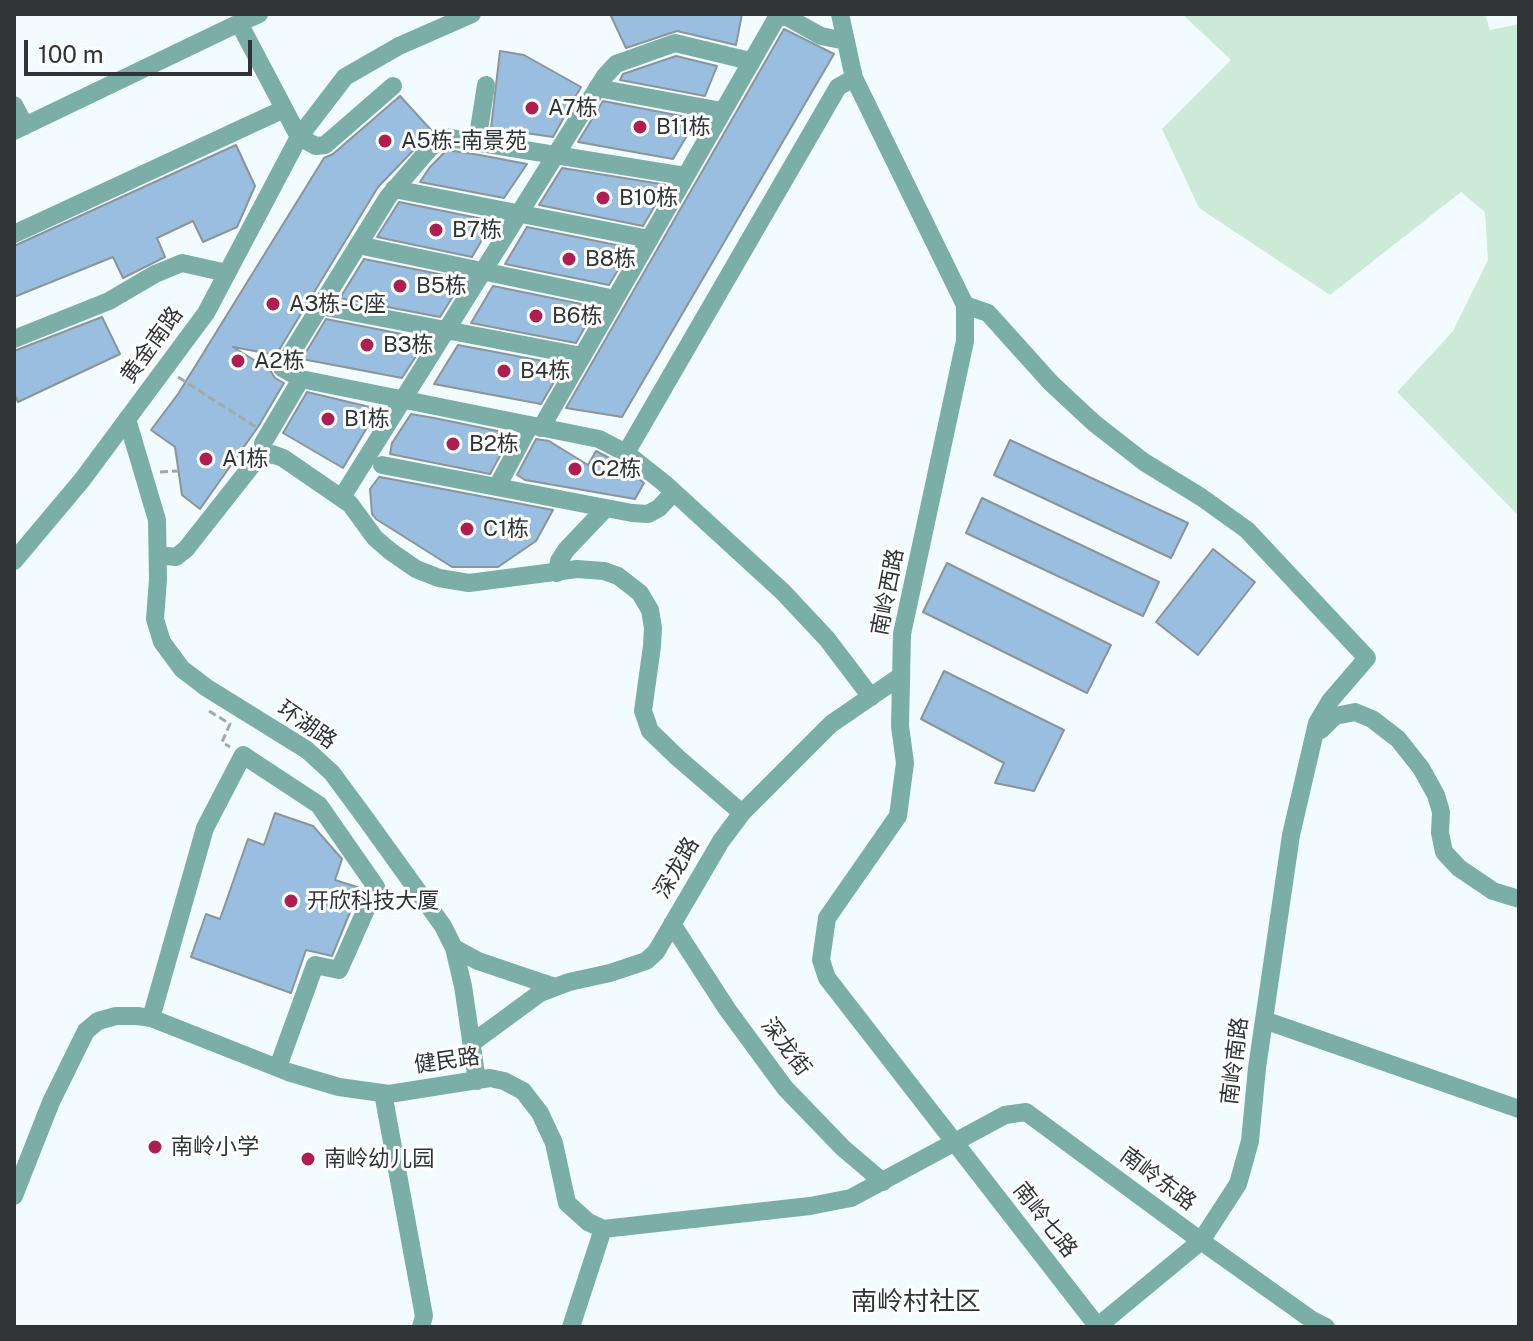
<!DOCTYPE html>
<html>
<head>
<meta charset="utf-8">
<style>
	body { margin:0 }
	#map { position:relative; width:1533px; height:1341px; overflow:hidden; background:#f2fcff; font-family:"Public Sans",sans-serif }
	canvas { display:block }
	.frame { position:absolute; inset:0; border:16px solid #303436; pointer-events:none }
	.scale { position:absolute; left:24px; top:40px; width:228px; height:36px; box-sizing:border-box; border:4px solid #303436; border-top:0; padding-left:10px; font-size:24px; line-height:28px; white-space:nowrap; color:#303436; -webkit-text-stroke:6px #fff; paint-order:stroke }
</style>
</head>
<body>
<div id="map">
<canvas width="1533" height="1341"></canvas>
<div class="frame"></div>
<div class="scale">100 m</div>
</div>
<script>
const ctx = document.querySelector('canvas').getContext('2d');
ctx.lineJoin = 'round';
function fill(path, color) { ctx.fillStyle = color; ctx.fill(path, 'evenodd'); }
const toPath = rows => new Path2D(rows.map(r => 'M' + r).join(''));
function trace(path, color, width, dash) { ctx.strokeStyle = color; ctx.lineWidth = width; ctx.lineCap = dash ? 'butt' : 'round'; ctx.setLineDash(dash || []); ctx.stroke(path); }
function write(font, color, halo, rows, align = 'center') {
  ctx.font = font + ' "Public Sans","Noto Sans SC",sans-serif'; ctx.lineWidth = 6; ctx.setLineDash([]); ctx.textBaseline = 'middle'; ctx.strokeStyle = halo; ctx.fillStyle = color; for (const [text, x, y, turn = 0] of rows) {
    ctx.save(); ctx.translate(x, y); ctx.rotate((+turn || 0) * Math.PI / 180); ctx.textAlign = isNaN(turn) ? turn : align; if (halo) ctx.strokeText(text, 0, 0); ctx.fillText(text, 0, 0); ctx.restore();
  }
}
const green = toPath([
	[1182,14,1485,14,1490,30,1519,24,1519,516,1397,392,1453,331,1488,260,1485,212,1461,192,1330,295,1199,208,1162,129,1231,60]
]);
const building = toPath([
	[610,14,742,14,736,45,677,31,626,48,610,14],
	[784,29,834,54,622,417,566,408,784,29],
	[500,51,524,55,581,87,553,137,491,128,500,51],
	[676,56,717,66,705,96,620,80,623,74,676,56],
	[400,96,432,131,378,187,276,355,233,347,270,370,275,378,284,383,258,427,200,509,182,495,175,447,151,430,178,394,324,158,333,154,400,96],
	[603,101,697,119,673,159,578,142,603,101],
	[236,145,255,186,237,227,203,242,193,221,157,238,165,257,123,278,113,257,14,297,14,246,236,145],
	[447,150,480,155,527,164,504,198,420,182,430,167,447,150],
	[562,168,667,185,643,226,539,205,562,168],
	[399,202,493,221,472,257,377,237,399,202],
	[527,227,631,248,609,285,505,264,527,227],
	[364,259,464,279,440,317,340,298,364,259],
	[493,286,596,307,576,343,471,323,493,286],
	[102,317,120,354,18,402,14,393,14,351,102,317],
	[326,319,427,339,402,378,302,359,326,319],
	[458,345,564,365,541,404,434,384,458,345],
	[307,392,378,409,343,468,283,433,307,392],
	[411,414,434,418,512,434,490,474,390,454,392,443,411,414],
	[536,439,549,441,588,465,596,451,619,463,644,483,635,499,525,480,517,475,536,439],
	[1010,440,1188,523,1171,558,994,475,1010,440],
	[379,477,380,477,553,510,536,541,498,567,452,567,376,519,372,514,370,489,379,477],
	[982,498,1159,582,1143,616,966,533,982,498],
	[1213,549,1255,582,1198,655,1156,622,1213,549],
	[947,563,1111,645,1087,693,923,612,947,563],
	[944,671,1064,730,1034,791,995,783,1004,763,921,719,944,671],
	[275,813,313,826,342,859,335,880,360,888,332,956,306,950,291,993,191,957,206,914,220,919,248,839,264,845,275,813]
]);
const path = toPath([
	[178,377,256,427],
	[160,472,178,471],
	[209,711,230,724,222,742,230,747]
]);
const minor = toPath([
	[840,14,854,78,965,305,965,341,902,634,900,726,905,763,898,816,827,918,821,960,827,978,1098,1327],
	[239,23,259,14],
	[597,88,722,111],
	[14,105,25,126],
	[14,131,239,23,299,137],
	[299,137,316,146,325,145,393,86],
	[477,142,486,85],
	[685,176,444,137,430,148,388,197,282,368,301,379,599,439,626,453,664,483,783,592,827,639,871,697],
	[394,189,649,239],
	[14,234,284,109],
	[358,245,615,299],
	[965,305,988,313,1051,383,1094,423,1144,462,1201,497,1247,530,1367,658,1330,701,1317,723,1291,835,1257,1068,1250,1141,1238,1184,1201,1241,1097,1327],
	[320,306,582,356],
	[14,339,109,301,155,274,182,263,227,273],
	[127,419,157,520,158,579,155,619,162,642,182,669,207,688,307,750,332,773,366,819,443,926,454,948,463,986,477,1081],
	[541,428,776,19,785,16,821,36,846,41],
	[626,453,838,87,854,78],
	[264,455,263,443,301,379],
	[382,465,632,513,648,514,659,508,674,492],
	[497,487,530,425],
	[342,497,605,76,616,64,675,43,750,61],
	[158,555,176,557,186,549,257,459,272,454,283,458,350,504,375,538,390,551,416,569,439,578,469,583,577,569,604,571,618,576,640,593,650,610,653,628,652,646,643,711,650,731,678,758,742,813],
	[14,561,82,480,206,313,299,137,345,77,399,46,472,14],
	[557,573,559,561,566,550,606,508],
	[1321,730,1335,716,1355,712,1372,719,1398,739,1421,768,1436,795,1441,812,1440,833,1444,852,1459,868,1493,891,1519,899],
	[672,924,727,1009,785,1088,843,1148,883,1182],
	[454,948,478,961,555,987],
	[151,1018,205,828,243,755,319,805,376,887,339,970,315,965,278,1067],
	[1264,1020,1519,1109],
	[472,1043,540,993,569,982,610,973,646,961,656,952,721,841,742,813,831,724,901,676],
	[383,1093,424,1316,421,1327],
	[14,1196,51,1102,86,1031,98,1021,116,1016,137,1016,151,1018,288,1072,339,1087,389,1094,490,1078,504,1081,523,1091,540,1113,554,1143,567,1203,588,1222,603,1229,810,1206,851,1198,1005,1115,1026,1112,1201,1241,1312,1320,1326,1327],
	[571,1327,603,1229]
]);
const markers = [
	[532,108,8,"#ae1e52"],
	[640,127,8,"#ae1e52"],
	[385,141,8,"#ae1e52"],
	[603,198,8,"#ae1e52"],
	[436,230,8,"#ae1e52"],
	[569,259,8,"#ae1e52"],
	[400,286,8,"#ae1e52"],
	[273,304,8,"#ae1e52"],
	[536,316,8,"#ae1e52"],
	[367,345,8,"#ae1e52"],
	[238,361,8,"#ae1e52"],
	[504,371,8,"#ae1e52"],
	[328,419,8,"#ae1e52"],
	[453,444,8,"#ae1e52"],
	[206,459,8,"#ae1e52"],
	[575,469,8,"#ae1e52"],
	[467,529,8,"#ae1e52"],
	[291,901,8,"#ae1e52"],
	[155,1147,8,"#ae1e52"],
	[308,1159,8,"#ae1e52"]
];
const poiNames = [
	["A7栋",548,108],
	["B11栋",656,127],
	["A5栋-南景苑",401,141],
	["B10栋",619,198],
	["B7栋",452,230],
	["B8栋",585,259],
	["B5栋",416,286],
	["A3栋-C座",289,304],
	["B6栋",552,316],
	["B3栋",383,345],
	["A2栋",254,361],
	["B4栋",520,371],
	["B1栋",344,419],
	["B2栋",469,444],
	["A1栋",222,459],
	["C2栋",591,469],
	["C1栋",483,529],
	["开欣科技大厦",307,901],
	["南岭小学",171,1147],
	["南岭幼儿园",324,1159]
];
const streetNames = [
	["黄金南路",152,345,-54],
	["南岭西路",888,592,-79],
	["环湖路",307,725,35],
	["深龙路",677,868,-60],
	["深龙街",786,1047,53],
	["健民路",447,1061,-8],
	["南岭南路",1235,1061,-83],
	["南岭东路",1158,1179,37],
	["南岭七路",1045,1220,52]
];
const quarterNames = [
	["南岭村社区",916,1302]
];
fill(green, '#ccebd6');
fill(building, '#99bedf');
trace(building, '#8c949b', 2);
trace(path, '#a1a9ab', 3, [8, 4]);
trace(minor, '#7aaea7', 18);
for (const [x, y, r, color] of markers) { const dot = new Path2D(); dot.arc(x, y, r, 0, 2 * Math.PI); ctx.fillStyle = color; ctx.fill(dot); trace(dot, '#fff', 3); }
write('22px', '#303436', '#fff', poiNames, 'left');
write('22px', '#303436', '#fff', streetNames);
write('26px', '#303436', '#fff', quarterNames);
</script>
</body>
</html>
